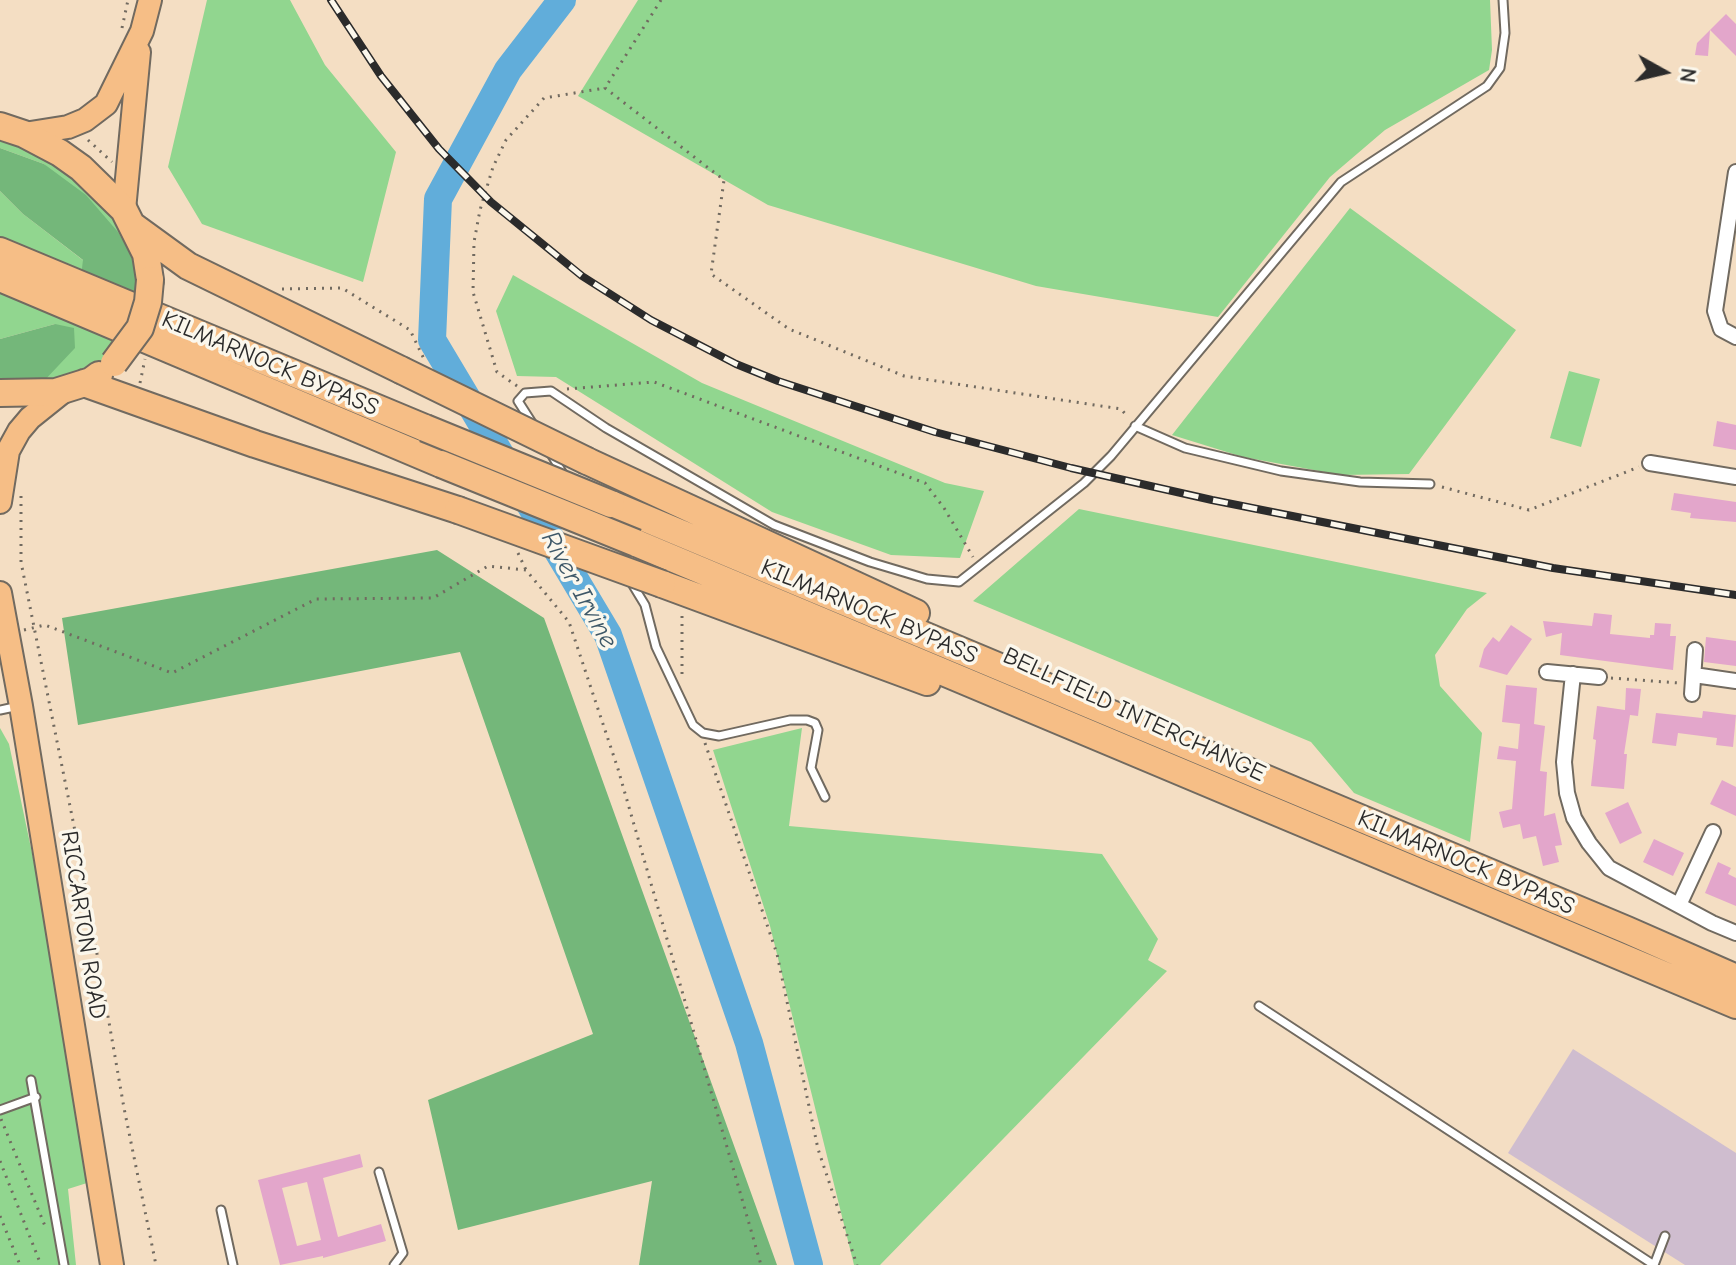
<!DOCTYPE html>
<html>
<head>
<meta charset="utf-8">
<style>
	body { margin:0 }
	#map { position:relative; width:1736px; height:1265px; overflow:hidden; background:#f4dec3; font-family:"Comic Neue",sans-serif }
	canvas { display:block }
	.north { position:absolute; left:1624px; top:32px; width:80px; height:80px; -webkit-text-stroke:6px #fbf7ec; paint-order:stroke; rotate:98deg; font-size:22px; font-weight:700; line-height:32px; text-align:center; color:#2b2b2b }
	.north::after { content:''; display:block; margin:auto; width:28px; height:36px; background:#2b2b2b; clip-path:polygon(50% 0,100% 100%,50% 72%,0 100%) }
</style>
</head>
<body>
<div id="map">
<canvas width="1736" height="1265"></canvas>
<div class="north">N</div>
</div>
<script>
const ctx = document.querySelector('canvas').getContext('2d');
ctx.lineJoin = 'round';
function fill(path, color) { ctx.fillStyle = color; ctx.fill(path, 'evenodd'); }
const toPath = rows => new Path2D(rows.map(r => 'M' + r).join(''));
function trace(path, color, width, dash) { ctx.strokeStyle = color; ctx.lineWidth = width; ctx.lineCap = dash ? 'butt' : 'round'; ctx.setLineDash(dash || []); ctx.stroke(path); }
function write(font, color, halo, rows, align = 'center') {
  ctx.font = font + ' "Comic Neue",sans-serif'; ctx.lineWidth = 7; ctx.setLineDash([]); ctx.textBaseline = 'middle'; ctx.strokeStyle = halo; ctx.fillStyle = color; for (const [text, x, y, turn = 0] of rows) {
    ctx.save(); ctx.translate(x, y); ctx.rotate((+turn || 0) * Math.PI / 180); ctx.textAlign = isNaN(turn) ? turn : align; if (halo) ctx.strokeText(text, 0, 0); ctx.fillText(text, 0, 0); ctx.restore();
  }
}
const industrial = toPath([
	[1573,1049,1736,1153,1736,1265,1685,1265,1508,1153]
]);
const green = toPath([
	[207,0,290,0,325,65,396,152,363,282,202,224,168,167],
	[638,0,1490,0,1492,50,1489,70,1385,130,1330,177,1218,317,1036,286,768,205,578,96],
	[0,140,48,159,92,189,123,224,140,271,44,164,0,148],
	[0,191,23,214,84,261,81,276,0,242],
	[1350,208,1516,330,1409,474,1341,475,1243,457,1172,435],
	[513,275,702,383,945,483,984,491,960,558,891,555,772,512,556,377,517,376,496,311],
	[0,290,122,341,111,355,85,373,42,383,55,324,0,339],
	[1569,371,1600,379,1581,447,1550,438],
	[1079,509,1487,593,1467,609,1435,655,1440,686,1482,733,1470,842,1354,793,1311,742,973,601],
	[0,728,9,744,35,867,87,1183,68,1189,76,1265,0,1265],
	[802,728,789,826,1102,854,1158,939,1148,960,1167,971,880,1265,854,1265,770,926,713,750]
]);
const forest = toPath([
	[0,148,44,164,86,195,118,232,140,271,138,298,81,276,83,260,23,214,0,191],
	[55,324,74,328,75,348,42,383,0,381,0,339],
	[437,550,544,618,777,1265,639,1265,652,1181,458,1230,428,1100,593,1034,460,652,78,725,62,618]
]);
const river = toPath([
	[562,0,508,70,438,199,432,340,608,635,749,1043,809,1265]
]);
const building = toPath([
	[1726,14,1736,24,1736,56,1710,30],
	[1710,30,1708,56,1695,55,1697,43],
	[1717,421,1736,425,1736,450,1713,446],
	[1674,493,1736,502,1736,522,1690,518,1691,513,1671,510],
	[1594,613,1612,615,1610,634,1650,638,1650,635,1654,635,1655,623,1671,624,1670,636,1676,636,1673,670,1560,655,1562,633,1546,637,1543,621,1592,626],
	[1511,625,1532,639,1507,675,1479,667,1484,649,1493,637,1499,642],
	[1706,637,1736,641,1736,666,1704,662],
	[1506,685,1537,688,1534,724,1545,726,1540,771,1547,772,1544,816,1555,813,1562,845,1555,846,1559,862,1543,866,1536,836,1523,839,1520,824,1503,828,1499,812,1512,809,1516,761,1497,759,1499,746,1518,749,1520,724,1502,722],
	[1626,688,1641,689,1638,716,1630,715,1624,754,1627,754,1624,789,1591,786,1596,740,1593,739,1597,706,1625,710],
	[1703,711,1736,715,1733,747,1716,745,1717,738,1678,733,1676,746,1652,743,1656,713,1702,718],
	[1722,780,1736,787,1736,816,1710,804],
	[1628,802,1642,833,1620,844,1605,813],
	[1654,839,1684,853,1673,876,1643,862],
	[1718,862,1731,868,1728,874,1736,878,1736,906,1705,893],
	[360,1154,363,1167,323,1178,338,1237,381,1224,386,1241,323,1258,323,1256,280,1265,258,1180],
	[307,1182,321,1240,297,1246,282,1188]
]);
const path = toPath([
	[661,0,605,88,724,180,711,274,789,329,904,376,1121,409,1128,417],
	[122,28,128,0],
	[88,140,112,162],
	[282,289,342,288,410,330,424,359],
	[140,383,145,359],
	[517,386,497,372,473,292,474,242,480,210,493,167,506,140,544,98,605,88],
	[567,389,654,382,925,483,944,508,973,557],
	[1442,487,1529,510,1639,467],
	[21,496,21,562,79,851,124,1108,156,1265],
	[518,553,526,570],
	[24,630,45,625,172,673,316,599,433,598,488,566,526,570,569,622,618,769,761,1265],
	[682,674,682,614],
	[1611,678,1679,683],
	[705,743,777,954,818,1149,857,1265],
	[1,1119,45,1226],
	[0,1161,41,1265],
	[0,1216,20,1265]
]);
const lane = toPath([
	[534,426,518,401,525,393,551,391,606,428,774,525,870,562,927,579,959,582,1084,483,1111,456,1341,182,1487,86,1500,68,1505,33,1503,0],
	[1135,426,1185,448,1281,471,1360,482,1430,484],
	[551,454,565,477],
	[631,582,645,605,656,647,693,725,703,733,719,736,790,720,807,720,815,723,818,730,811,768,825,797],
	[0,710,19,706],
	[1259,1006,1654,1265,1665,1236],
	[31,1080,64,1265],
	[0,1110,36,1097],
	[379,1172,403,1253,394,1265],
	[221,1210,233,1265]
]);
const street = toPath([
	[1736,172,1715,311,1721,329,1736,337],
	[1650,463,1736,477],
	[1547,672,1599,677],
	[1573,674,1564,762,1567,793,1574,818,1589,843,1609,868,1712,923,1736,933],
	[1694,675,1736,681],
	[1692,694,1695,650],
	[1679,905,1713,832]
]);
const primary = toPath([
	[24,134,68,127,85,120,106,104,142,31,150,0],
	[124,210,139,52],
	[0,502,8,451,19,431,30,418,65,390],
	[0,593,21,706,112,1265]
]);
const highway = toPath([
	[0,126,24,134,60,153,81,168,124,210,146,254,150,280],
	[133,226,188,266,401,370],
	[0,251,425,428],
	[0,278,441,464],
	[84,383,255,444,458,510],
	[0,393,56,392,91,381,99,375],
	[587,461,916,613],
	[611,504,1627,930,1736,978],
	[636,543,1736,1005],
	[662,584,927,682]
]);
const rail = toPath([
	[331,0,381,76,439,149,491,202,582,276,651,320,736,364,778,381,935,432,1071,468,1212,500,1553,568,1736,595]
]);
const highwayBridge = toPath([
	[114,363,140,328,148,302,150,280],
	[401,370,587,461],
	[425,428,611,504],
	[441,464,636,543],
	[458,510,662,584]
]);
const streetNames = [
	["KILMARNOCK BYPASS",270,364,23],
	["KILMARNOCK BYPASS",869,612,23],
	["BELLFIELD INTERCHANGE",1134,715,25],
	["KILMARNOCK BYPASS",1466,863,23],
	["RICCARTON ROAD",83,925,81]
];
const waterNames = [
	["River Irvine",579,590,61]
];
fill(industrial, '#cfbdcf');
fill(green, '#91d68f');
fill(forest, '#74b77a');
trace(river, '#61adda', 28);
fill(building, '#e3a6cb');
trace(lane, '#716a60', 11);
trace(street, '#716a60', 18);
trace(primary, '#716a60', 26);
trace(highway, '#716a60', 30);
trace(path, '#716a60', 3, [2, 6]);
trace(lane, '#fff', 7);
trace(street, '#fff', 14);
trace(primary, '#f6be86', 22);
trace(highway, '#f6be86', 26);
trace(rail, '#2b2b2b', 8);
trace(rail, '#fbf7ec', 5, [15]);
trace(highwayBridge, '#716a60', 30, []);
trace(highwayBridge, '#f6be86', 26);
write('24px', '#2b2b2b', '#fbf7ec', streetNames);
write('italic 26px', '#3e5868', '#fbf7ec', waterNames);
</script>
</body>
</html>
